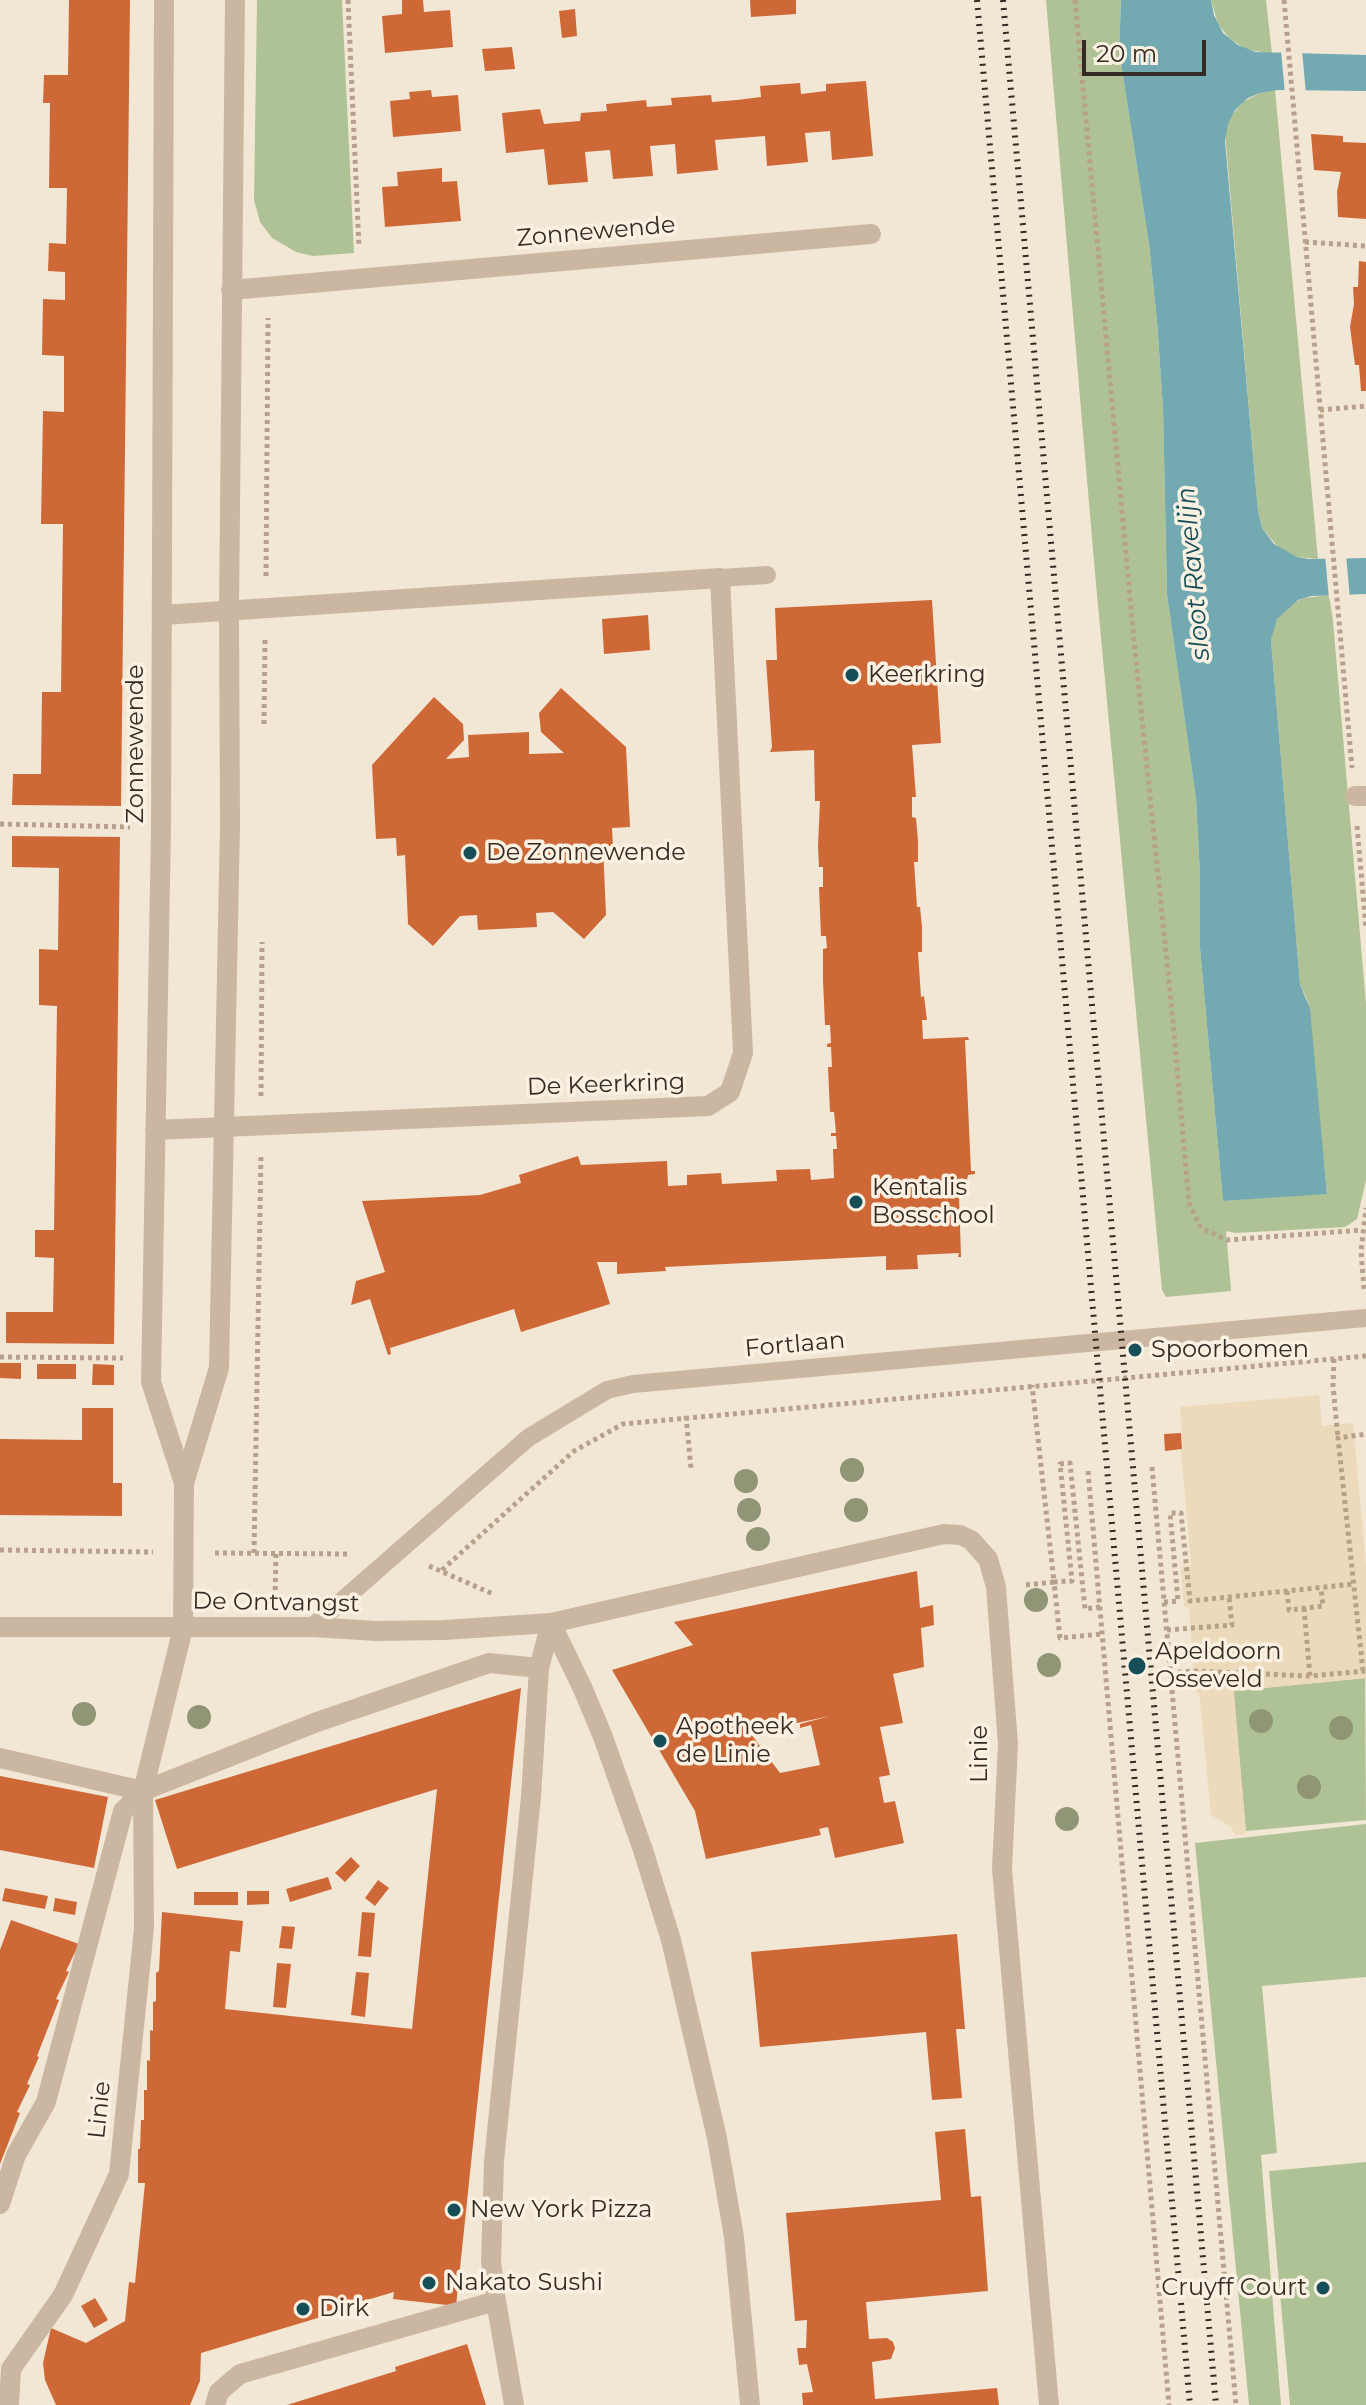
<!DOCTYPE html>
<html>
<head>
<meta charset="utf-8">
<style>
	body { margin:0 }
	#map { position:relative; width:1366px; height:2405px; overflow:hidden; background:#f2e7d5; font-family:Montserrat,sans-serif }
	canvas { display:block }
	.scale { position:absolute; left:1082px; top:40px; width:124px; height:36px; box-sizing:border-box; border:4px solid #342b24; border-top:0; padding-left:10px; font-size:24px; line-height:28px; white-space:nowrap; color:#342b24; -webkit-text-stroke:6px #faf1e2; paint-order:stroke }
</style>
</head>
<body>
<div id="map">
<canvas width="1366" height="2405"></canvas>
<div class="scale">20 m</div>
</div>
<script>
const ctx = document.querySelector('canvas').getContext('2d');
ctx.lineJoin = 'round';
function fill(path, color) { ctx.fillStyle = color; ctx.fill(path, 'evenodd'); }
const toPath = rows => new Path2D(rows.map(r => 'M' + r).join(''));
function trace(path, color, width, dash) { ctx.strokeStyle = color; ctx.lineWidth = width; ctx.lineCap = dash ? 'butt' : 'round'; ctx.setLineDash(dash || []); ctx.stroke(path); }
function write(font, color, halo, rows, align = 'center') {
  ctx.font = font + ' Montserrat,sans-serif'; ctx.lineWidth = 7; ctx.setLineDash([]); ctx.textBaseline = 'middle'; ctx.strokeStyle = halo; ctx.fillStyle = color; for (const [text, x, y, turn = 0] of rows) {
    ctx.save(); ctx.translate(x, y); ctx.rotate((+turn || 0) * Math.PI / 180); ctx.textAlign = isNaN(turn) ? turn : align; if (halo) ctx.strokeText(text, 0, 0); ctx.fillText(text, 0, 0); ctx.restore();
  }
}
const green = toPath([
	[257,0,342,0,354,253,313,256,296,252,272,238,260,222,254,200],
	[1046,0,1121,0,1119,50,1149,244,1157,321,1163,408,1167,594,1196,799,1200,875,1200,948,1223,1201,1327,1193,1307,999,1300,984,1271,640,1274,624,1280,615,1293,603,1304,598,1329,595,1333,621,1366,1004,1366,1180,1357,1219,1345,1227,1235,1233,1226,1231,1231,1291,1166,1297,1162,1290,1095,573],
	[1211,0,1266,0,1272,54,1246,49,1230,39,1218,24],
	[1275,90,1318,559,1297,557,1279,548,1262,528,1258,511,1225,133,1230,117,1243,102,1260,93],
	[1365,1678,1366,1820,1246,1831,1233,1691],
	[1366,1824,1366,1977,1262,1986,1277,2153,1261,2155,1281,2405,1249,2405,1195,1843],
	[1366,2162,1366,2405,1290,2405,1269,2171]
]);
const plaza = toPath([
	[1319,1395,1322,1426,1353,1423,1366,1566,1366,1678,1234,1691,1246,1834,1235,1835,1231,1827,1211,1815,1199,1692,1195,1692,1189,1607,1184,1607,1181,1567,1191,1565,1181,1450,1183,1449,1180,1407]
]);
const water = toPath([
	[1121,0,1211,0,1214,15,1223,33,1238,45,1256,52,1366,55,1366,91,1278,90,1260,93,1248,98,1235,110,1228,124,1225,141,1258,511,1262,528,1274,544,1297,557,1309,559,1366,558,1366,594,1311,596,1298,600,1277,619,1271,640,1300,984,1310,1009,1327,1194,1223,1201,1200,948,1200,875,1196,799,1167,594,1163,408,1157,321,1149,244,1119,50]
]);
const pier = toPath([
	[1281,50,1302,50,1306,94,1285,94],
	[1346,554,1350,599,1329,599,1325,555]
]);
const building = toPath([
	[69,0,130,0,121,806,12,805,13,774,41,774,42,692,61,692,63,524,41,524,43,411,64,412,64,356,42,355,43,299,65,300,65,272,48,271,49,243,66,244,67,188,49,188,50,103,43,103,44,75,68,75],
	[402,0,423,0,424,12,450,10,453,47,385,53,382,16,402,14],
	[750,0,796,0,796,14,751,17],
	[575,9,577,36,562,38,559,11],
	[512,47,515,69,485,71,482,49],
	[866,81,873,156,832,160,830,131,805,133,808,162,767,166,765,136,715,140,718,170,677,174,675,144,650,146,653,176,613,179,610,150,585,152,588,182,548,185,544,149,506,153,502,113,540,109,544,124,580,121,581,113,607,111,606,104,646,100,647,107,672,105,671,98,711,95,712,102,737,100,761,97,760,86,800,83,801,94,826,91,826,84],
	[431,90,432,97,458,95,461,131,393,137,390,101,410,99,409,92],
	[1311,134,1343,136,1343,142,1366,143,1366,219,1338,217,1337,192,1341,172,1314,170],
	[442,168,442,182,457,181,461,221,385,227,382,187,398,186,397,172],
	[1359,261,1366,262,1366,391,1361,391,1359,365,1355,365,1350,327,1354,304,1353,287,1358,287],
	[932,600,941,743,912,745,916,797,912,797,912,817,916,818,918,841,918,862,914,862,917,907,920,907,922,927,922,952,918,952,921,997,924,996,927,1020,922,1020,923,1039,968,1037,969,1040,965,1040,971,1171,975,1171,975,1174,968,1175,964,1194,959,1195,961,1257,958,1257,959,1253,917,1255,918,1269,886,1270,886,1256,665,1267,666,1271,617,1274,617,1262,597,1262,610,1304,521,1332,514,1309,390,1348,391,1354,388,1355,370,1299,351,1305,356,1281,385,1272,362,1201,480,1195,521,1183,519,1175,578,1156,581,1165,667,1161,668,1186,687,1185,687,1175,721,1173,722,1184,777,1181,776,1170,810,1169,811,1180,834,1178,833,1149,837,1149,836,1136,831,1136,831,1133,836,1133,834,1112,830,1112,828,1067,832,1067,831,1047,827,1047,827,1044,831,1043,830,1025,825,1025,823,980,823,949,827,948,826,936,821,936,819,887,823,887,823,867,819,867,818,846,820,801,815,801,814,750,770,752,772,747,766,660,777,660,775,608],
	[648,615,650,650,604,654,602,619],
	[561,688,626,747,630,827,612,828,613,846,603,846,606,915,584,939,553,912,536,913,537,927,478,930,477,915,460,916,433,946,408,924,405,855,397,856,396,838,376,839,372,765,434,697,463,724,464,740,446,759,469,757,468,735,529,732,529,754,564,753,541,732,539,713],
	[12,836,120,837,114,1344,6,1343,6,1312,53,1312,54,1258,35,1257,35,1230,54,1230,57,1006,39,1005,39,949,58,950,59,868,12,867],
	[0,1363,21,1363,21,1379,0,1378],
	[37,1364,76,1364,76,1379,37,1379],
	[93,1364,114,1365,114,1385,92,1385],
	[82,1408,113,1408,113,1483,122,1483,122,1516,0,1515,0,1439,82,1440],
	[1181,1433,1182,1449,1165,1451,1164,1434],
	[917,1571,920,1608,933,1605,934,1625,921,1628,924,1667,893,1674,903,1723,880,1727,890,1775,879,1777,884,1803,895,1801,904,1843,835,1858,828,1827,819,1829,821,1835,706,1859,695,1811,612,1670,693,1645,674,1622],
	[830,1716,800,1724,800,1728,811,1725,820,1765,780,1773,745,1726,748,1724,754,1732],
	[521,1688,456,2306,393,2299,394,2292,360,2302,361,2305,201,2353,200,2381,190,2405,56,2405,45,2380,43,2363,51,2328,86,2343,125,2321,129,2282,135,2283,145,2183,138,2183,138,2149,140,2149,141,2120,144,2120,144,2090,147,2090,147,2060,150,2061,150,2030,153,2031,153,2002,156,2001,156,1973,159,1971,162,1912,243,1921,240,1952,230,1951,225,2009,412,2029,437,1789,177,1869,155,1800],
	[0,1776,108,1797,94,1868,0,1850],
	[351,1857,360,1866,345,1882,335,1873],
	[328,1877,332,1889,290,1902,286,1889],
	[378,1880,389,1888,375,1906,365,1898],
	[5,1888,48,1896,45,1909,2,1901],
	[247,1891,269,1891,269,1904,247,1905],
	[194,1892,238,1892,238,1905,194,1905],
	[55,1898,77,1902,75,1915,53,1911],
	[362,1912,375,1913,371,1957,358,1956],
	[11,1920,79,1944,66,1971,69,1972,56,1999,59,2000,37,2056,39,2057,27,2084,30,2085,17,2112,20,2113,0,2164,0,1950],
	[282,1926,295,1927,292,1949,279,1948],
	[957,1934,965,2029,956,2029,962,2098,932,2100,926,2032,760,2047,751,1952],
	[277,1963,291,1964,286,2008,273,2007],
	[356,1972,369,1973,365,2017,351,2015],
	[965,2129,971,2197,981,2196,988,2291,866,2302,869,2339,887,2338,893,2342,895,2348,891,2359,872,2362,875,2399,997,2388,999,2405,803,2405,802,2393,813,2392,807,2364,799,2365,797,2348,806,2348,807,2320,795,2321,786,2213,941,2200,935,2132],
	[95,2298,108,2320,94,2328,81,2306],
	[467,2344,486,2405,287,2405,396,2371,395,2367]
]);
const path = toPath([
	[348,0,359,247],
	[1075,0,1134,641,1172,1011,1189,1203,1201,1228,1227,1240,1362,1230],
	[1284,0,1352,768],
	[1305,242,1366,246],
	[1320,410,1366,406],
	[266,576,268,318],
	[264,724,265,638],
	[0,824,130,827],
	[1357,826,1366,928],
	[261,1096,262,942],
	[1364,1289,1361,1251,1366,1208],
	[0,1357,123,1358],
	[1334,1359,1333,1386,1338,1438],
	[686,1416,691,1468],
	[1152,1467,1236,2405],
	[1088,1471,1169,2405],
	[0,1550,153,1552],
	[215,1553,348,1554],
	[254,1553,261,1154],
	[429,1566,493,1594],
	[442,1570,574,1451,623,1424,1366,1356],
	[1026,1585,1054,1582,1032,1385],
	[1287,1591,1289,1610,1323,1606,1321,1588],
	[275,1598,276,1554],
	[1164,1602,1178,1601,1170,1513,1181,1513,1190,1601,1354,1584],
	[1100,1607,1085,1609,1070,1463,1060,1464,1072,1581,1054,1582,1060,1638,1102,1634],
	[1304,1608,1310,1676],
	[1167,1630,1232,1625,1229,1597],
	[1363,1671,1338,1438,1366,1434],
	[1170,1673,1194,1671,1310,1676,1365,1671]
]);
const lane = toPath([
	[720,578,767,575],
	[312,1627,528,1438,607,1390,633,1384,1366,1318]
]);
const street = toPath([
	[164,0,161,828,151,1382,184,1483,219,1368,230,825,229,610,235,0],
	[231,290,871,234],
	[1355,796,1366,796],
	[155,1130,708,1106,730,1092,743,1053,720,578,163,615],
	[551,1623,583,1689,603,1737,643,1850,671,1940,717,2138,734,2237,750,2405],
	[0,1627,312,1627,377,1631,444,1630,551,1623,944,1534,960,1535,971,1540,988,1559,996,1587,1008,1744,1002,1869,1049,2405],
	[539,1668,551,1623],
	[0,1758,143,1791,317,1722,489,1663,539,1668,531,1797,494,2161,491,2261,496,2301],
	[0,2204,16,2155,46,2102,123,1811,143,1791,183,1628,184,1483],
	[9,2405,11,2369,63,2295,119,2174,144,1928,143,1791],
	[215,2405,219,2392,240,2374,496,2301,514,2405]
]);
const rail = toPath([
	[977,0,1190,2405],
	[1003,0,1216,2405]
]);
const trees = [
	[852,1470],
	[746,1481],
	[749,1510],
	[856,1510],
	[758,1539],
	[1036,1600],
	[1049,1665],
	[84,1714],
	[199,1717],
	[1261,1721],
	[1341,1728],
	[1309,1787],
	[1067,1819]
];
const markers = [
	[852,675,8,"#174f58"],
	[470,853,8,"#174f58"],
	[856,1202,8,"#174f58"],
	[1135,1350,8,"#174f58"],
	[1137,1666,10,"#174f58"],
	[660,1741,8,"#174f58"],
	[454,2210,8,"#174f58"],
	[429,2283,8,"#174f58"],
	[1323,2288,8,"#174f58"],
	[303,2309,8,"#174f58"]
];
const streetNames = [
	["Zonnewende",596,232,-5],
	["Zonnewende",136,744,-90],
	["De Keerkring",606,1085,-2],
	["Fortlaan",795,1345,-5],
	["De Ontvangst",276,1603,1],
	["Linie",980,1754,-90],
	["Linie",100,2110,-84]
];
const poiNames = [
	["Keerkring",868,675],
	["De Zonnewende",486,853],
	["Kentalis",872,1188],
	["Bosschool",872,1216],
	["Spoorbomen",1151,1350],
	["Apeldoorn",1155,1652],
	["Osseveld",1155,1680],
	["Apotheek",676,1727],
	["de Linie",676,1755],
	["New York Pizza",470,2210],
	["Nakato Sushi",445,2283],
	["Cruyff Court",1307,2288,"right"],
	["Dirk",319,2309]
];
const waterNames = [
	["sloot Ravelijn",1194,574,-95]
];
fill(green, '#afc295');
fill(plaza, '#ecdabb');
fill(water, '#73aab1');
fill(pier, '#f2e7d5');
fill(building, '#cf6837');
trace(path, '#b7a18b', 5, [4, 4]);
trace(lane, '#cbb7a1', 18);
trace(street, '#cbb7a1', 20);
trace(rail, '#342b24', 6, [2, 6]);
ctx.fillStyle = '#909675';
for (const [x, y] of trees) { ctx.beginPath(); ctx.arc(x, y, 12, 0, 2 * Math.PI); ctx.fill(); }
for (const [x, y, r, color] of markers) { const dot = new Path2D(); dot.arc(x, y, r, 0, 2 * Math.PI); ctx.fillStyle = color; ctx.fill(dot); trace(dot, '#faf1e2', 3); }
write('24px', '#342b24', '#faf1e2', streetNames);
write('24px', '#342b24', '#faf1e2', poiNames, 'left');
write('italic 26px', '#174f58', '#faf1e2', waterNames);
</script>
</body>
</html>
